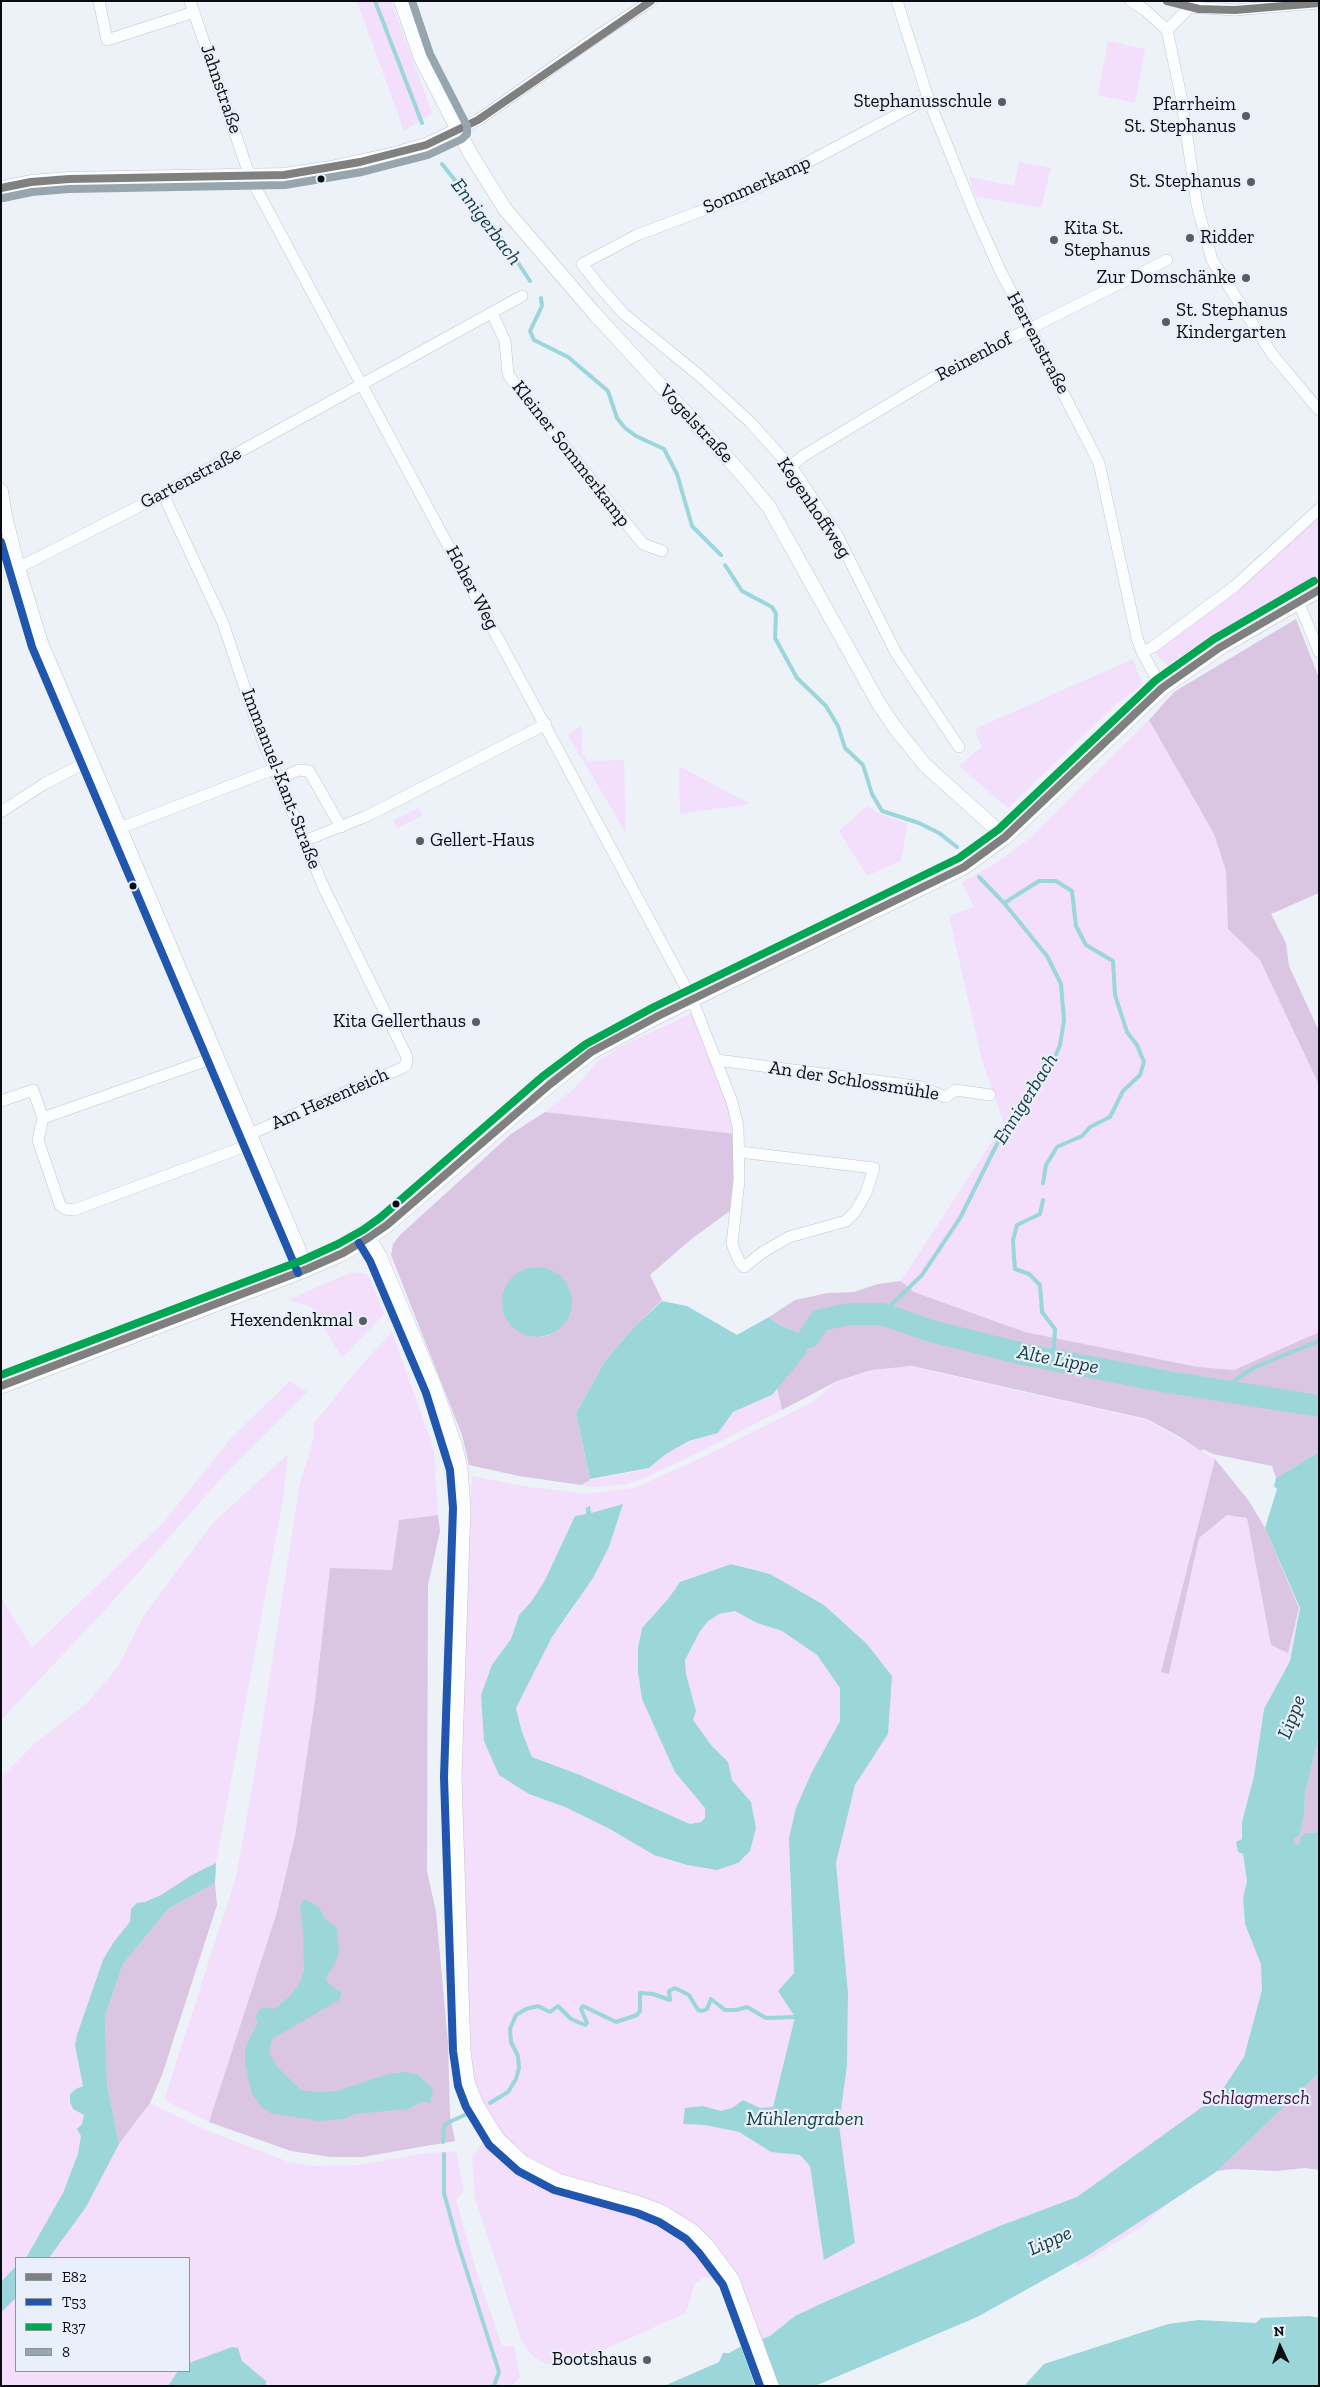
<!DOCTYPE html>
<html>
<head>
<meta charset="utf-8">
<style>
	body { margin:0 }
	#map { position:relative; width:1320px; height:2387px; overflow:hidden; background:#edf1f8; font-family:"Zilla Slab",serif }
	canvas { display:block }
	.frame { position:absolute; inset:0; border:2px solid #090c11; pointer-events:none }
	.legend { position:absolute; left:15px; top:2257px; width:175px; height:115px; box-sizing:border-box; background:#e9f0fc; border:1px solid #8f959e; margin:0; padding:6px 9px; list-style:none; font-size:15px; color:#090c11 }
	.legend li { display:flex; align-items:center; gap:10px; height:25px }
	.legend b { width:25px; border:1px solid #8f959e }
	.north { position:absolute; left:1255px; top:2322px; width:50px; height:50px; -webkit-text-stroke:4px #e9f0fc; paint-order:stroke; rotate:357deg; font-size:14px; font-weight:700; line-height:20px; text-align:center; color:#090c11 }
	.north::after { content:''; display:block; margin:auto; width:18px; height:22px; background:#090c11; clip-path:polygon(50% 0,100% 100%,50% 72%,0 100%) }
</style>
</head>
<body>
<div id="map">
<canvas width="1320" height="2387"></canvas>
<div class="frame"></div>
<ul class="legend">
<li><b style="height:6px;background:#808080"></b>E82</li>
<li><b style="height:6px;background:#2056ae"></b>T53</li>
<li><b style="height:6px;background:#00a651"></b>R37</li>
<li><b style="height:6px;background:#96a5ae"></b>8</li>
</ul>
<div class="north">N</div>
</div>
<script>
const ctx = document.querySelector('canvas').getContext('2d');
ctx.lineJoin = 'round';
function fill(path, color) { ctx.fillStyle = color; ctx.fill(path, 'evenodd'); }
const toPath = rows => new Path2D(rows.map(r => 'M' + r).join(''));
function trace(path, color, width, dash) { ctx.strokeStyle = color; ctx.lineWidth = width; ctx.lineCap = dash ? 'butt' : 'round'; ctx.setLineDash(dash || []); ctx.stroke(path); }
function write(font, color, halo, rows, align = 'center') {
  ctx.font = font + ' "Zilla Slab",serif'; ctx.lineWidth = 4.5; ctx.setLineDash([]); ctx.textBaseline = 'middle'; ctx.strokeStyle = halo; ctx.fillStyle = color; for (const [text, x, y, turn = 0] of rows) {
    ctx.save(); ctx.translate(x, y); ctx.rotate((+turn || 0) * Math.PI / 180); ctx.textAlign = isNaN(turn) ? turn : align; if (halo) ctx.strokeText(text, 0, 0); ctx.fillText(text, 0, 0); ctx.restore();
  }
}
const green = toPath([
	[357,1,391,1,432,113,404,131],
	[1108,41,1145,49,1135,103,1098,95],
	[1019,162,1051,168,1041,208,975,196,969,177,1014,186],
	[1319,513,1319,576,1221,630,1168,665,1153,652,1236,592],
	[1133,659,1142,685,1117,703,1008,808,959,766,981,747,975,729],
	[1149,720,1214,834,1226,871,1228,928,1260,960,1319,1085,1319,1332,1234,1370,1198,1367,1025,1332,914,1292,901,1281,1004,1123,982,1060,949,916,974,907,962,882,996,863,1031,837],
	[582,725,582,754,588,761,624,760,626,833,568,735],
	[679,766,750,804,680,814],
	[867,806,884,816,908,823,901,861,867,876,839,831],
	[419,808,422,816,397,828,393,820],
	[695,1012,706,1038,736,1134,545,1112,574,1089,597,1062,620,1047],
	[352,1272,366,1274,370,1278,384,1314,342,1358,311,1307,288,1300],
	[392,1332,431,1441,434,1453,438,1515,399,1520,392,1570,315,1700,295,1836,276,1915,209,2122,166,2101,165,2097,236,1877,255,1771,300,1483,314,1437,314,1423,360,1367],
	[894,1367,912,1367,1147,1420,1215,1459,1249,1501,1265,1528,1299,1608,1290,1661,1264,1709,1254,1776,1242,1822,1242,1839,1238,1852,1243,1854,1247,1881,1243,1898,1245,1924,1319,1849,1319,2153,1217,2171,1172,2201,1141,2227,1078,2266,1044,2209,997,2227,827,2301,795,2316,770,2336,760,2339,742,2284,713,2241,569,2179,527,2158,507,2141,477,2093,469,2060,460,1827,463,1648,472,1476,517,1485,585,1494,634,1488,695,1461,813,1402,835,1383,871,1370],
	[623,1505,609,1547,573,1609,552,1637,516,1708,522,1732,532,1757,580,1775,691,1824,701,1822,705,1818,705,1808,694,1794,642,1699,638,1672,638,1648,642,1628,668,1599,680,1582,704,1573,731,1564,770,1574,824,1605,867,1644,888,1734,855,1785,836,1863,848,1993,847,2065,839,2125,855,2244,825,2259,810,2166,800,2155,771,2152,739,2132,705,2125,683,2124,685,2108,701,2106,721,2111,732,2108,743,2100,760,2108,773,2108,795,2017,778,1991,794,1973,790,1881,829,1742,840,1721,840,1688,817,1655,782,1631,757,1623,735,1611,719,1614,707,1622,699,1633,685,1660,686,1674,696,1711,693,1720,712,1746,728,1762,732,1780,751,1802,756,1828,750,1851,738,1863,717,1870,687,1865,565,1807,529,1794,492,1665,511,1639,519,1615,531,1602,544,1582,575,1516,587,1514,590,1506,591,1513],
	[290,1381,307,1392,225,1474,105,1610,1,1720,1,1597,32,1648,163,1523,232,1437],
	[776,1390,782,1410,689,1457,644,1478,627,1484,595,1487,581,1486,590,1480,649,1469,666,1454,689,1442,718,1433,733,1412,772,1396],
	[288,1454,283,1499,216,1863,215,1883,168,1909,120,2143,150,2103,203,2129,289,2162,315,2166,359,2165,420,2154,456,2151,464,2191,456,2200,477,2273,502,2346,514,2346,520,2377,512,2386,1,2386,1,1778,32,1746,88,1702,119,1665,143,1617,213,1523],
	[16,2258,189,2258,189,2371,16,2371],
	[486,2139,531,2176,559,2189,660,2218,679,2230,706,2254,729,2288,720,2280,705,2277,695,2283,686,2313,578,2361,567,2364,545,2364,532,2355,522,2342,475,2198,472,2157]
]);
const forest = toPath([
	[1296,619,1319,678,1319,893,1271,914,1286,943,1289,966,1319,1031,1319,1085,1260,960,1228,929,1226,871,1214,834,1149,720,1174,692],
	[545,1112,736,1134,738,1175,731,1210,689,1241,650,1275,662,1300,634,1327,605,1361,576,1413,590,1480,581,1485,519,1476,469,1465,462,1435,391,1255,393,1244,400,1235,511,1134],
	[565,1324,550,1335,540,1337,528,1336],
	[901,1281,914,1292,1025,1332,1198,1367,1234,1370,1319,1332,1319,1395,1313,1401,1312,1411,1319,1413,1319,1452,1276,1478,1272,1466,1213,1454,1203,1449,1201,1451,1180,1437,1147,1419,912,1366,871,1370,835,1382,782,1410,777,1389,809,1337,781,1326,769,1317,795,1300,828,1293,854,1292,878,1284],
	[1215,1459,1249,1501,1265,1528,1299,1608,1288,1653,1271,1645,1247,1518,1227,1515,1199,1538,1169,1674,1161,1672],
	[438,1515,440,1531,428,1585,427,1871,436,1912,448,2043,450,2116,455,2141,362,2157,331,2157,291,2151,209,2122,276,1915,295,1836,315,1700,330,1568,392,1570,399,1520],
	[1319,1735,1319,1832,1307,1833,1300,1843,1294,1845,1293,1840,1300,1835,1304,1815,1305,1795],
	[215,1883,217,1905,162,2075,150,2103,119,2144,107,2084,105,2016,123,1964,168,1909],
	[1319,2073,1319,2170,1305,2168,1276,2171,1233,2169,1217,2171]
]);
const water = toPath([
	'502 1302a35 35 0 1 1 70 0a35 35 0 1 1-70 0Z',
	[662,1301,687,1306,737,1335,769,1317,781,1326,809,1337,806,1354,772,1395,733,1412,718,1433,689,1441,666,1454,649,1468,590,1479,576,1413,605,1361,634,1327],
	[1319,1452,1319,1735,1305,1795,1304,1815,1300,1835,1293,1840,1295,1845,1300,1843,1301,1837,1307,1833,1319,1832,1319,2073,1216,2172,1087,2256,977,2317,815,2386,664,2386,719,2362,723,2353,729,2353,740,2347,770,2336,795,2316,827,2301,997,2227,1077,2197,1219,2095,1244,2057,1262,1990,1261,1964,1245,1924,1243,1898,1247,1881,1243,1854,1238,1852,1236,1842,1242,1839,1242,1822,1254,1776,1264,1709,1290,1661,1300,1608,1265,1528,1277,1489,1274,1486,1276,1478],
	[623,1504,609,1547,593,1578,552,1637,516,1708,522,1732,532,1757,580,1775,690,1824,701,1822,705,1818,705,1808,675,1772,642,1699,638,1672,638,1648,642,1628,668,1599,680,1582,731,1564,770,1574,824,1605,867,1644,892,1676,888,1734,855,1785,836,1863,848,1993,847,2065,839,2125,855,2243,824,2260,810,2166,800,2155,771,2152,739,2132,705,2125,683,2124,685,2108,702,2106,721,2111,732,2108,743,2100,760,2108,773,2107,795,2017,778,1991,794,1973,789,1838,796,1808,811,1774,840,1721,840,1688,817,1655,782,1631,757,1623,735,1611,719,1614,707,1622,699,1633,685,1660,686,1674,696,1711,693,1720,712,1746,728,1762,732,1780,751,1802,756,1828,750,1851,738,1863,717,1870,687,1865,654,1855,610,1829,565,1807,529,1794,499,1775,484,1741,481,1695,492,1665,511,1639,519,1615,531,1602,544,1582,575,1516,586,1514,586,1508,590,1506,591,1513],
	[216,1863,215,1883,168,1909,123,1964,105,2016,107,2084,119,2144,86,2207,49,2258,26,2258,63,2193,78,2154,81,2136,77,2129,82,2124,84,2115,73,2109,70,2102,70,2094,76,2089,83,2086,75,2045,77,2035,103,1960,113,1943,130,1922,131,1909,137,1903,145,1902,161,1895,192,1875],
	[305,1899,319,1907,325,1919,337,1928,339,1952,334,1966,327,1975,326,1980,329,1984,341,1992,341,1996,339,2000,272,2039,269,2052,277,2067,301,2090,319,2092,337,2091,388,2074,404,2072,417,2074,433,2089,430,2104,423,2101,408,2109,355,2114,343,2119,319,2121,270,2113,262,2107,252,2094,245,2064,245,2048,258,2022,255,2017,262,2007,274,2009,289,1997,298,1986,304,1972,303,1932,300,1906],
	[16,2266,16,2298,1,2312,1,2282],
	[1309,2316,1319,2318,1319,2386,1024,2386,1044,2364,1168,2324,1199,2320,1256,2323,1261,2318],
	[232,2347,238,2348,242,2361,266,2381,266,2386,168,2386,178,2371,189,2371,189,2363]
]);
const pier = toPath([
	[761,2336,779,2386,755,2386,740,2344]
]);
const stream = toPath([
	[375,1,422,123],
	[442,164,503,240,530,281],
	[541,298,542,306,530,331,534,340,568,357,608,391,617,418,625,428,636,436,664,449,677,474,692,526,721,555],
	[725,565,742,591,772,607,776,614,775,638,797,678,826,706,838,726,845,748,863,765,872,794,882,811,919,823,939,833,957,847],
	[1004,903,1039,881,1056,881,1072,891,1076,926,1086,945,1113,961,1115,995,1127,1032,1137,1045,1144,1062,1140,1075,1123,1091,1110,1117,1090,1127,1082,1136,1057,1147,1046,1165,1043,1183],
	[1043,1200,1040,1214,1017,1225,1013,1240,1014,1257,1015,1269,1029,1274,1040,1285,1042,1312,1055,1329,1053,1360],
	[882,1314,922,1275,960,1218,1000,1138,1052,1064,1060,1045,1064,1020,1061,984,1047,956,1004,903,979,877],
	[1225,1391,1238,1378,1255,1367,1319,1341],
	[490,2103,508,2092,516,2079,519,2068,518,2056,511,2042,510,2029,516,2015,526,2009,538,2006,550,2012,558,2006,571,2019,585,2025,587,2023,581,2009,583,2006,616,2022,637,2015,640,2011,640,1993,653,1994,670,2000,669,1991,675,1988,689,1995,698,2010,702,2011,707,2009,711,1999,725,2010,736,2010,747,2007,766,2018,795,2017],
	[443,2142,444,2127,447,2123,467,2114],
	[444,2154,444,2193,458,2244,499,2372,494,2386]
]);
const river = toPath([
	[809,1337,820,1320,850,1314,882,1314,931,1331,1027,1355,1168,1382,1319,1406]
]);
const minor = toPath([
	[99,1,107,40,194,12],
	[190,1,250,177,692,999,732,1102,738,1126,739,1180,732,1244,739,1261,744,1267,763,1252,789,1237,846,1221,855,1212,866,1193,874,1168,740,1152],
	[897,1,928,98,974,212,999,268,1099,463,1137,638,1142,652,1162,688],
	[1131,1,1145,10,1167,30,1181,96,1197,205,1212,260,1272,354,1319,410],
	[1190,7,1235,10,1319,3],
	[1167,30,1190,7,1191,1],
	[928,98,799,167,741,196,637,235,582,264,600,287,624,314,701,377,750,422,795,472,837,535,896,653,959,747],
	[458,130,478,120,599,35,651,1],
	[492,313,505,341,508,374,517,387,643,544,662,551],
	[790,467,803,456,941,373,1167,260],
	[163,494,223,623,262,739,323,886,407,1057,406,1065,402,1068,250,1134],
	[18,568,163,494,522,296],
	[1298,601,1319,652],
	[1142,652,1153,647,1235,586,1319,509],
	[278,779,299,770,309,771,341,827],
	[1,812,44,784,89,761],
	[120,828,274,769],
	[304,841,367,816,546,724],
	[717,1060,922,1087,945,1097,956,1090,990,1095],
	[1,1101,33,1090,43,1118,216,1057],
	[43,1118,38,1140,60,1205,65,1209,74,1210,254,1143]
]);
const tertiary = toPath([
	[401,1,421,58,470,153,505,209,594,313,740,472,769,507,879,704,896,729,925,765,1005,837],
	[1,188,31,182,69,179,284,175,331,168,395,154,426,145,458,130],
	[1,491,5,516,18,568,41,643,307,1269]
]);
const secondary = toPath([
	[368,1238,379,1256,435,1389,455,1447,460,1468,463,1508,454,1777,463,2051,467,2082,475,2103,497,2139,523,2163,558,2181,640,2204,663,2213,692,2231,707,2246,732,2280,771,2386],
	[1,1386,307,1269,343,1253,368,1238,387,1225,549,1085,591,1052,658,1016,964,867,1005,837,1162,688,1219,648,1319,590]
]);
const bus1 = toPath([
	[1167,1,1199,9,1235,10,1319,3],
	[1,188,31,182,69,179,284,175,360,162,426,145,478,120,651,1],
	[1,1386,307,1269,343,1253,368,1238,387,1225,549,1085,591,1052,658,1016,964,867,1005,837,1162,688,1219,648,1319,590]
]);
const bus2 = toPath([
	[1,542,32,647,298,1273],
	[359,1243,370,1261,426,1393,450,1470,453,1508,444,1777,453,2051,458,2086,466,2107,489,2145,518,2171,554,2190,637,2213,659,2222,686,2239,699,2253,723,2285,760,2386]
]);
const bus3 = toPath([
	[1,1375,303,1260,338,1244,363,1230,381,1217,542,1077,586,1044,654,1007,959,858,999,829,1156,680,1214,639,1314,581]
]);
const bus4 = toPath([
	[3,198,32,192,69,189,285,185,362,172,428,155,462,139,467,134,467,126,430,54,412,1]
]);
const markers = [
	[1002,102,5,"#595c62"],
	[1246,116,5,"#595c62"],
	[321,179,4.5,"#090c11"],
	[1251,182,5,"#595c62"],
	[1190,238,5,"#595c62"],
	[1054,240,5,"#595c62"],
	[1246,278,5,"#595c62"],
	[1166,322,5,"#595c62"],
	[420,841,5,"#595c62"],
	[133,886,4.5,"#090c11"],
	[476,1022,5,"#595c62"],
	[396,1204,4.5,"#090c11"],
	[363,1321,5,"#595c62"],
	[647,2360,5,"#595c62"]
];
const streetNames = [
	["Jahnstraße",221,89,71],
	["Sommerkamp",757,185,-24],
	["Herrenstraße",1038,343,62],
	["Reinenhof",974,357,-28],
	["Vogelstraße",696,424,47],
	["Kleiner Sommerkamp",571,454,52],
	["Gartenstraße",191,478,-28],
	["Kegenhoffweg",814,508,56],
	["Hoher Weg",472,588,62],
	["Immanuel-Kant-Straße",281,779,69],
	["An der Schlossmühle",854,1081,9],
	["Am Hexenteich",330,1099,-24]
];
const poiNames = [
	["Stephanusschule",992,102],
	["Pfarrheim",1236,105],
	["St. Stephanus",1236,127],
	["St. Stephanus",1241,182],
	["Kita St.",1064,229,"left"],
	["Stephanus",1064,251,"left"],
	["Ridder",1200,238,"left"],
	["Zur Domschänke",1236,278],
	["St. Stephanus",1176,311,"left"],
	["Kindergarten",1176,333,"left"],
	["Gellert-Haus",430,841,"left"],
	["Kita Gellerthaus",466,1022],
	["Hexendenkmal",353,1321],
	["Bootshaus",637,2360]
];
const parkNames = [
	["Schlagmersch",1256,2099]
];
const waterNames = [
	["Ennigerbach",486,222,53],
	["Ennigerbach",1026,1099,-58],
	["Alte Lippe",1058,1360,11],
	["Lippe",1292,1717,-69],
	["Mühlengraben",805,2119],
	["Lippe",1050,2241,-24]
];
fill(green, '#f3dffb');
fill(forest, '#dac6e3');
fill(water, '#9bd6da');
fill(pier, '#edf1f8');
trace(stream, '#9bd6da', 4);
trace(river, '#9bd6da', 22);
trace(minor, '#c2c6cb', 12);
trace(tertiary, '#c2c6cb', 15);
trace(secondary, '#c2c6cb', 16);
trace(minor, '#fcfdfe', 11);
trace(tertiary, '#fcfdfe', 14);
trace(secondary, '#fcfdfe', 15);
trace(bus1, '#808080', 8);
trace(bus2, '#2056ae', 8);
trace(bus3, '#00a651', 8);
trace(bus4, '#96a5ae', 8);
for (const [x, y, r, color] of markers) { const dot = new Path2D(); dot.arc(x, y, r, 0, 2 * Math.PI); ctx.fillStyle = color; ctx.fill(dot); trace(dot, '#e9f0fc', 2); }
write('19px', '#090c11', '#e9f0fc', streetNames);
write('19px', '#090c11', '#e9f0fc', poiNames, 'right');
write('italic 19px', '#400e49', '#e9f0fc', parkNames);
write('italic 20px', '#133b3d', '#e9f0fc', waterNames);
</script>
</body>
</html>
